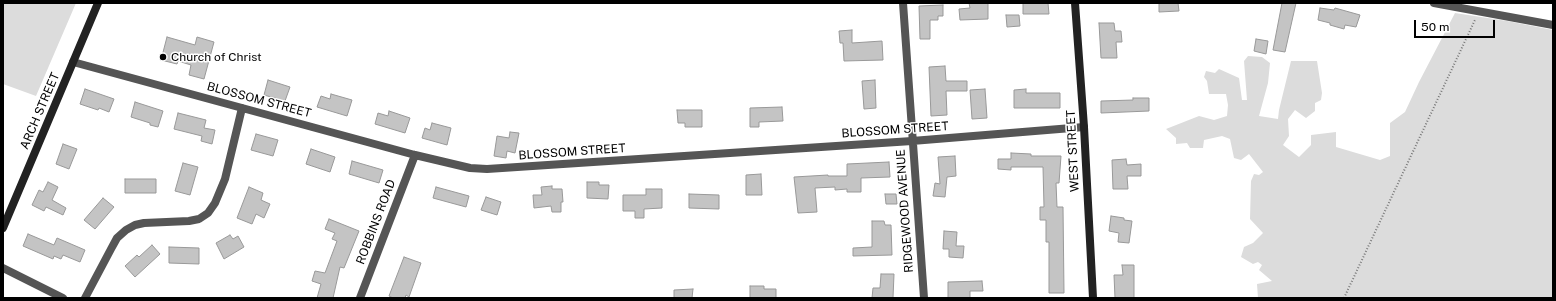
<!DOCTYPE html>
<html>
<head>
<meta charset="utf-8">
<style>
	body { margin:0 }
	#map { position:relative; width:1556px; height:301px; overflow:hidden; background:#fff; font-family:"Public Sans",sans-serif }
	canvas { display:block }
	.frame { position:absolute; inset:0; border:4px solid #000; pointer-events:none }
	.scale { position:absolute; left:1414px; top:20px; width:81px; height:18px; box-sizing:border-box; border:2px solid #000; border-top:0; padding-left:5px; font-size:12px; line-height:14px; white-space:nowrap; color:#000; -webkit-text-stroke:3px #fff; paint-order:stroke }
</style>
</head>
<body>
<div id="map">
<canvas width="1556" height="301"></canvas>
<div class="frame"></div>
<div class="scale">50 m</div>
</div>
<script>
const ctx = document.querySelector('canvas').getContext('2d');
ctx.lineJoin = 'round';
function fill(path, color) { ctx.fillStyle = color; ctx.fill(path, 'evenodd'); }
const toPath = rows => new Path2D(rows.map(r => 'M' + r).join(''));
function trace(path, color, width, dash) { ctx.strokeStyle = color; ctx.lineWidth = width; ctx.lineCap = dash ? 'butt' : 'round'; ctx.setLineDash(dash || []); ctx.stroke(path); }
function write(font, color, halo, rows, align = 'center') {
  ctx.font = font + ' "Public Sans",sans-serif'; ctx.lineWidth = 3; ctx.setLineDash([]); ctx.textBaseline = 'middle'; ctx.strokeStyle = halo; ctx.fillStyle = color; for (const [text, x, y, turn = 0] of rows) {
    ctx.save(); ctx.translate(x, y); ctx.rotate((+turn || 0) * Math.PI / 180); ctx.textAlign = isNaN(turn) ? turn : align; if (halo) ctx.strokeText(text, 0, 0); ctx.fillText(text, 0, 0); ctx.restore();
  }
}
const green = toPath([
	[3,3,76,3,36,96,3,84],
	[1455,13,1507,21,1553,30,1553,298,1258,298,1257,284,1272,281,1259,270,1262,265,1258,262,1253,264,1241,257,1244,247,1253,243,1263,233,1250,219,1251,181,1254,174,1259,175,1263,172,1249,154,1241,160,1234,158,1230,139,1222,136,1204,140,1203,148,1190,148,1187,143,1176,144,1176,138,1166,129,1199,116,1214,120,1227,116,1228,105,1226,94,1209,94,1207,81,1204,77,1206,71,1215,73,1219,69,1239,78,1242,100,1247,100,1244,61,1248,56,1262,57,1270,63,1268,83,1259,116,1278,119,1279,110,1291,61,1317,61,1322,93,1321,100,1315,103,1315,111,1306,118,1295,110,1288,119,1289,136,1283,145,1299,157,1311,145,1311,135,1336,132,1336,147,1380,160,1390,156,1390,123,1405,112,1419,82]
]);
const building = toPath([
	[969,3,988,3,988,19,960,20,959,9,970,8,969,3],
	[1023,3,1048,3,1049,14,1023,14,1023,3],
	[1159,3,1178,3,1179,11,1159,12,1159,3],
	[1282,3,1296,3,1285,52,1273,50,1282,3],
	[943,5,943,16,938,16,938,20,930,20,930,39,920,39,919,6,943,5],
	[1320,8,1334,10,1335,8,1360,15,1356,27,1345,25,1344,29,1330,25,1330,23,1318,20,1320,8],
	[1006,15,1019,15,1020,26,1007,27,1006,15],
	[1099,23,1114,23,1115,31,1121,31,1122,42,1116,42,1117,58,1101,58,1099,23],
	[852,30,852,43,882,41,883,60,844,61,843,43,840,43,839,31,852,30],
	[167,37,195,45,197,37,214,42,204,79,189,75,191,65,178,61,177,64,161,60,167,37],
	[1256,39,1268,41,1266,54,1254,51,1256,39],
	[945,66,946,81,967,81,967,91,946,91,947,115,931,116,929,67,945,66],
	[268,80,290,87,285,101,264,95,268,80],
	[875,80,876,108,864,109,862,81,875,80],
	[85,89,114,99,109,112,99,108,98,110,80,104,85,89],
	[985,89,987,118,972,119,970,90,985,89],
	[1026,89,1026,93,1060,93,1060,108,1014,108,1014,90,1026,89],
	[331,94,352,100,347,116,317,107,321,96,330,99,331,94],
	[1133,98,1149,98,1149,111,1101,113,1101,101,1133,100,1133,98],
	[135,102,163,111,158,127,150,125,150,123,131,117,135,102],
	[782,107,783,121,759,122,759,127,750,127,750,108,782,107],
	[677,110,702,110,702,127,685,127,685,123,678,123,677,110],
	[389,111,410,118,405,133,375,124,378,113,388,116,389,111],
	[178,113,206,120,204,128,215,130,212,144,201,141,202,136,174,129,178,113],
	[432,123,451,128,447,145,422,138,425,128,430,130,432,123],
	[510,132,519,133,515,153,507,151,506,158,494,156,497,136,509,138,510,132],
	[256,134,278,140,273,156,251,150,256,134],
	[63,144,77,149,69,169,56,164,63,144],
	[311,149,335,157,330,172,306,164,311,149],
	[1011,153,1031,154,1031,156,1061,156,1059,183,1056,183,1057,207,1063,207,1064,293,1049,293,1049,242,1046,242,1046,220,1040,220,1040,207,1044,207,1043,167,1011,167,1011,170,998,169,998,159,1011,159,1011,153],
	[955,156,956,176,947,177,945,197,933,196,935,183,940,184,938,157,955,156],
	[1126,159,1127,165,1141,164,1141,176,1127,176,1128,189,1113,189,1112,160,1126,159],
	[352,161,383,170,379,183,349,174,352,161],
	[889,162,890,177,861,178,861,192,847,192,847,189,835,190,835,187,815,188,817,212,798,213,794,177,828,175,828,176,847,176,847,164,889,162],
	[183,163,198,167,190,195,175,191,183,163],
	[761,174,762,195,746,195,746,175,761,174],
	[125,179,156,179,156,193,125,193,125,179],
	[48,182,58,187,52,200,66,208,63,215,46,207,44,211,32,205,39,190,43,192,48,182],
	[587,182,599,182,599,185,609,185,608,199,587,198,587,182],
	[552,186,552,189,562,189,563,202,561,202,561,212,552,212,551,206,534,208,533,195,542,195,541,187,552,186],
	[249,187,263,193,261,200,270,204,264,218,256,214,252,224,237,218,249,187],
	[436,187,469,196,466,207,433,198,436,187],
	[646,189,662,189,662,208,644,209,644,218,635,218,635,211,623,211,623,195,646,195,646,189],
	[689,194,719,195,719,209,689,208,689,194],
	[885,194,896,194,897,204,886,204,885,194],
	[486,197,501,202,497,215,481,210,486,197],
	[103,198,114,207,95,229,84,220,103,198],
	[1111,216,1124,218,1124,220,1132,221,1129,243,1118,242,1119,233,1109,231,1111,216],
	[329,219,359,231,344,268,340,267,333,298,317,298,321,284,312,281,315,271,325,273,337,241,332,239,335,233,325,229,329,219],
	[872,221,884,221,885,225,891,225,892,255,853,256,853,248,872,247,872,221],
	[944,231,957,232,956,246,964,246,963,258,949,257,949,249,943,249,944,231],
	[28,234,54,245,57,238,85,250,80,262,63,255,61,259,54,256,53,259,23,246,28,234],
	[230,235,233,239,238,236,244,247,224,259,216,243,230,235],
	[152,245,160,254,135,277,125,266,137,255,139,257,152,245],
	[169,247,199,248,199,264,169,263,169,247],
	[404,257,421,263,409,297,406,295,405,298,393,298,389,296,404,257],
	[1122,265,1134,265,1134,298,1115,298,1114,275,1123,275,1122,265],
	[881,274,894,274,893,298,872,298,873,288,880,288,881,274],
	[982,281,983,291,970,291,970,298,948,298,948,282,982,281],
	[750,286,764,286,764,289,776,289,776,298,750,298,750,286],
	[693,289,692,298,674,298,674,290,693,289]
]);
const path = toPath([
	[1344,298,1475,20]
]);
const street = toPath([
	[903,3,924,298],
	[1434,3,1553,25],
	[73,62,415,155,470,168,487,169,912,141,1084,127],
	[3,268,63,298],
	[85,298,111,249,117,238,126,230,135,225,144,223,189,221,199,219,208,213,215,203,225,179,242,108],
	[360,298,415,155]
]);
const secondary = toPath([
	[1075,3,1084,127,1093,298],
	[3,228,98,3]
]);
const markers = [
	[163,57,4,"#000"]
];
const poiNames = [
	["Church of Christ",171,57]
];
const streetNames = [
	["BLOSSOM STREET",259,100,15],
	["ARCH STREET",40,111,-67],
	["BLOSSOM STREET",895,130,-4],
	["WEST STREET",1073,151,-93],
	["BLOSSOM STREET",572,152,-4],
	["RIDGEWOOD AVENUE",905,211,-94],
	["ROBBINS ROAD",376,222,-69]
];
fill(green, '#dcdcdc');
fill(building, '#c4c4c4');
trace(building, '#999', 1);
trace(path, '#777', 2, [1, 2]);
trace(street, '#555', 8);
trace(secondary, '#222', 8);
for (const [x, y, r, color] of markers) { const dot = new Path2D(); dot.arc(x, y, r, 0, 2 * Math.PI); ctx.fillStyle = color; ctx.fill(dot); trace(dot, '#fff', 1.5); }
write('12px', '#000', '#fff', poiNames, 'left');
write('12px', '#000', '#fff', streetNames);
</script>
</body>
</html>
